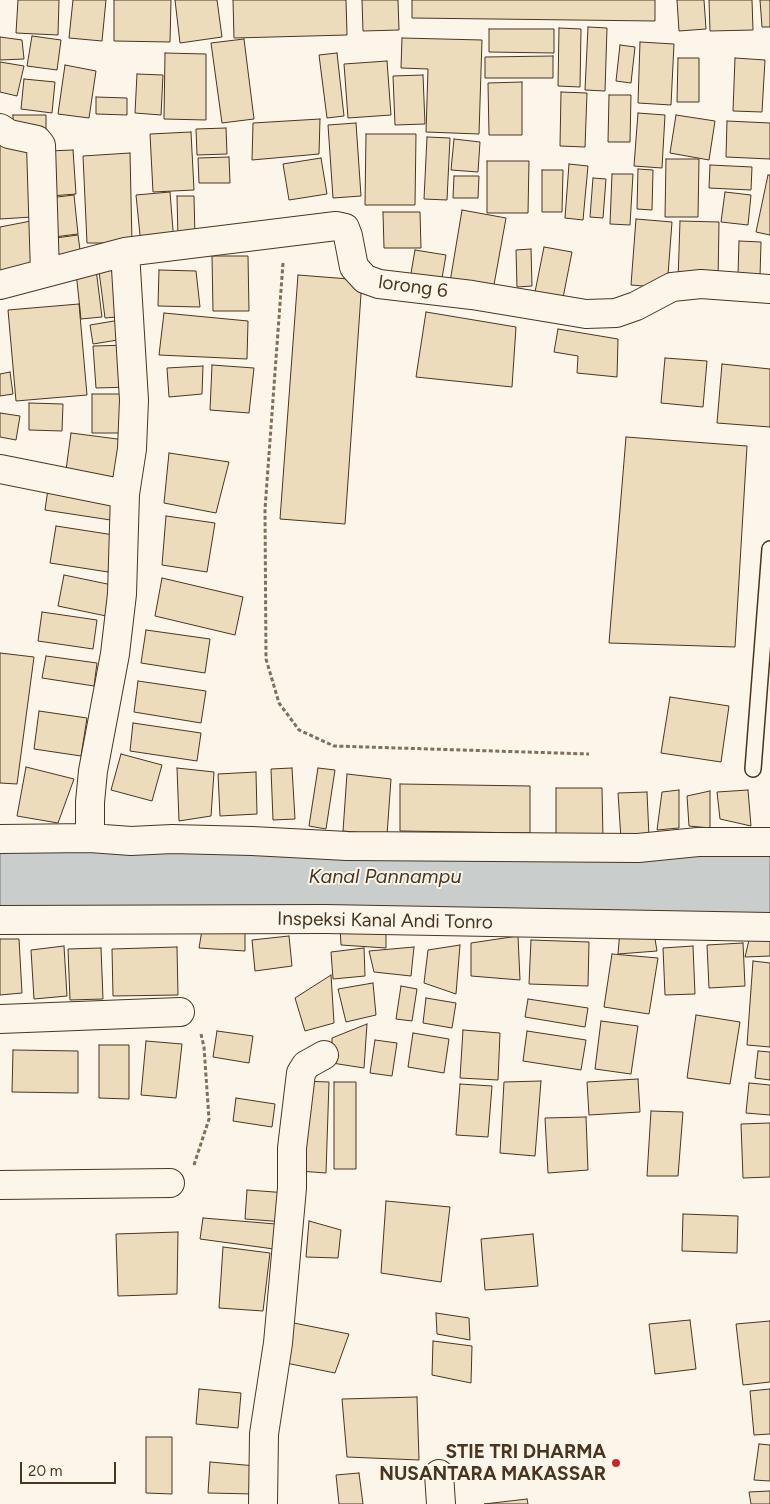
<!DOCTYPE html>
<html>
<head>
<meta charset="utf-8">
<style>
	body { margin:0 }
	#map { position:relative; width:770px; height:1504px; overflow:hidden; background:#fbf6e9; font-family:Figtree,sans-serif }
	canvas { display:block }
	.scale { position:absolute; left:20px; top:1462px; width:96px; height:22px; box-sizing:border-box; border:2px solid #4a3520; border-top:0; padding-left:6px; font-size:15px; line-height:18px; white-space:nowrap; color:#4a3520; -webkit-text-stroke:4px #fbf6e9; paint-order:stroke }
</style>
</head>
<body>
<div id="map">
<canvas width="770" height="1504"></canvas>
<div class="scale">20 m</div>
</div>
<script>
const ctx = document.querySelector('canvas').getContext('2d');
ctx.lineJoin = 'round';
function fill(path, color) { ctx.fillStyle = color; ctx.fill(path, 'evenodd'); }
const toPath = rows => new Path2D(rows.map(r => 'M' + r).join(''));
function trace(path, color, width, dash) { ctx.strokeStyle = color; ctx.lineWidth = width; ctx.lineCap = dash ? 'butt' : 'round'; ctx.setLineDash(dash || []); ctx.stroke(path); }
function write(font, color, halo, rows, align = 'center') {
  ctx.font = font + ' Figtree,sans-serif'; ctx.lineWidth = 4; ctx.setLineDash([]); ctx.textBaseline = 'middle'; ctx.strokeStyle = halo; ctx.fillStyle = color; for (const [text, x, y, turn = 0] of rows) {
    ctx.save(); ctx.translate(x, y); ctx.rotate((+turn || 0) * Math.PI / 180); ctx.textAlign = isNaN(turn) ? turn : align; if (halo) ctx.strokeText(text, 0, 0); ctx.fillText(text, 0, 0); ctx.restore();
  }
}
const water = toPath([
	[770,850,770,915,255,912,257,853,770,850],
	[0,851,167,852,207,857,246,855,248,868,245,912,0,913,0,851]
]);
const river = toPath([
	[170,878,336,879]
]);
const building = toPath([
	[18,0,59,0,58,35,16,33,18,0],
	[73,0,106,0,102,41,69,38,73,0],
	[114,0,171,0,170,42,114,41,114,0],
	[175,0,217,0,222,37,180,43,175,0],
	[233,0,346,0,347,35,234,38,233,0],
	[362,0,398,0,399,30,363,31,362,0],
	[412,0,655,0,655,21,412,18,412,0],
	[677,0,704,0,706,29,679,31,677,0],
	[709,0,752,0,753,30,710,31,709,0],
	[760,0,770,0,770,27,762,27,760,0],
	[588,27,607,28,605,91,585,90,588,27],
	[559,28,581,29,580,87,558,86,559,28],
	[489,29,554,29,554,53,489,52,489,29],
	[32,36,61,40,57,70,27,66,32,36],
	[0,37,22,40,24,59,0,60,0,37],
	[402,38,482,40,479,134,426,132,428,69,401,68,402,38],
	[244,39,254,119,222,123,211,43,244,39],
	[640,42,674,44,671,105,638,103,640,42],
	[620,45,635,47,631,83,616,81,620,45],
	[165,53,206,54,206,120,164,119,165,53],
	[337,53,344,116,327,118,319,55,337,53],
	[553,56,553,78,485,78,485,57,553,56],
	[678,58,699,58,699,102,677,102,678,58],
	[735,58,765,60,762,112,733,111,735,58],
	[387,61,391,115,348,118,344,64,387,61],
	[0,62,24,66,17,96,0,92,0,62],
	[65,65,96,71,89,118,58,114,65,65],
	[137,74,163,75,161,115,135,113,137,74],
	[423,75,425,124,395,125,393,76,423,75],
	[24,79,55,82,52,113,21,109,24,79],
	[522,82,522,135,489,135,488,83,522,82],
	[561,92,587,93,585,147,560,146,561,92],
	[609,95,631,95,630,142,608,142,609,95],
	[96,97,127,98,127,115,96,114,96,97],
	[638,113,665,115,662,168,634,166,638,113],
	[13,115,46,115,46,134,13,133,13,115],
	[676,115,715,121,709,160,670,153,676,115],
	[320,119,319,154,252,160,253,123,320,119],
	[727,121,770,123,770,159,726,157,727,121],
	[356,123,361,196,333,198,328,125,356,123],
	[226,128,227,154,197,155,196,129,226,128],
	[191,132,194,190,153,192,150,134,191,132],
	[366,134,416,134,415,205,365,205,366,134],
	[427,137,450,138,447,200,424,199,427,137],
	[454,139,480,142,478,172,451,170,454,139],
	[29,142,32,217,0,219,0,144,29,142],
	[73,150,76,194,51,196,48,151,73,150],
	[130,153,132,243,87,243,83,156,130,153],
	[229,157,230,183,199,183,198,158,229,157],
	[321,158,327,194,289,200,283,164,321,158],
	[666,159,699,159,698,217,665,217,666,159],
	[487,161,529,161,528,213,487,213,487,161],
	[569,164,588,166,583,220,565,218,569,164],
	[710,165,752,167,751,190,709,188,710,165],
	[638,169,653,170,652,210,637,209,638,169],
	[542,170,563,170,562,212,542,212,542,170],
	[612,174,633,174,630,225,610,224,612,174],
	[768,175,770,175,770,235,756,232,768,175],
	[454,176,479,176,478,198,453,198,454,176],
	[593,178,606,179,603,218,590,217,593,178],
	[170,192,174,243,141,245,136,195,170,192],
	[725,192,751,195,748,225,721,222,725,192],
	[74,195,78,234,54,237,49,198,74,195],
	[177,196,194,196,195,238,178,238,177,196],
	[462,210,506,218,492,296,449,288,462,210],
	[383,212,420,212,421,248,384,248,383,212],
	[636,219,672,222,667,288,631,285,636,219],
	[31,221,40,269,0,276,0,227,31,221],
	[680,221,719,222,718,282,678,281,680,221],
	[78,235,81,257,51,261,48,239,78,235],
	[739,241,761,242,760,276,738,275,739,241],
	[544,247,572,252,562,303,534,297,544,247],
	[531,249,532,286,517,287,516,250,531,249],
	[415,250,446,255,441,284,410,279,415,250],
	[212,256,248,256,249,311,213,311,212,256],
	[121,268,127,316,105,318,99,271,121,268],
	[96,269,102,317,81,319,76,272,96,269],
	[159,270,196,271,200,307,158,306,159,270],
	[298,275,362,280,345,524,280,519,298,275],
	[79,304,87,395,16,401,8,310,79,304],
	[426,312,516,327,512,387,416,377,426,312],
	[164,313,248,321,247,359,159,355,164,313],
	[126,319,130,338,93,344,90,325,126,319],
	[558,329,618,339,617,377,577,373,578,356,554,352,558,329],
	[130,345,132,387,96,388,93,346,130,345],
	[665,358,707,361,703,407,661,403,665,358],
	[722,364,770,369,770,427,717,423,722,364],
	[212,365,254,368,249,413,210,410,212,365],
	[203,366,202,394,169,397,167,368,203,366],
	[10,372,13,394,0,396,0,374,10,372],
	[92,394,129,394,129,433,92,433,92,394],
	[29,403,63,404,62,431,29,430,29,403],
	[0,413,20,416,16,440,0,437,0,413],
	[71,433,125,440,120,478,66,470,71,433],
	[626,437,747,446,735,647,609,643,626,437],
	[169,453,229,462,216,513,164,503,169,453],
	[48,489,120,500,117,521,45,510,48,489],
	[166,516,215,523,207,572,162,565,166,516],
	[56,526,114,535,108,572,50,563,56,526],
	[64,575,117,586,111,617,58,606,64,575],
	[162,578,243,597,235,635,155,616,162,578],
	[42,612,97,620,93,649,38,641,42,612],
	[146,630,210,639,205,673,141,663,146,630],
	[0,653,34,657,17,784,0,783,0,653],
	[46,656,97,663,94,686,42,678,46,656],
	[138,681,206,691,201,723,134,712,138,681],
	[670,697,729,706,721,762,661,753,670,697],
	[39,711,87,718,81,756,34,749,39,711],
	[133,723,201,733,197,761,130,751,133,723],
	[121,754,162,765,152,801,111,790,121,754],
	[26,767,74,779,58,823,17,816,26,767],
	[177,768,214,772,211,816,179,821,177,768],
	[292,768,295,819,273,820,271,769,292,768],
	[318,768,335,770,326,829,309,826,318,768],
	[256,772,257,814,220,816,218,774,256,772],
	[347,774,391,779,387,835,343,831,347,774],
	[400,784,530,786,530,833,400,831,400,784],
	[556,788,602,788,603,840,556,840,556,788],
	[679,790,679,828,657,830,662,792,679,790],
	[748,790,751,826,720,819,717,792,748,790],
	[710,791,710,828,689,826,687,796,710,791],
	[647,792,649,837,621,839,618,793,647,792],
	[203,924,245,931,245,951,199,948,203,924],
	[340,926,386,927,386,948,341,945,340,926],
	[620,930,654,933,657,951,618,954,620,930],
	[289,936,292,966,255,971,252,940,289,936],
	[518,936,520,980,471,976,471,943,518,936],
	[770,937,770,956,745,957,749,940,770,937],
	[0,939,19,939,22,993,0,995,0,939],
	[531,940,589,942,588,986,529,984,531,940],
	[743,943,745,986,709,988,707,945,743,943],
	[460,945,456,994,424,983,428,950,460,945],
	[64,946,67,996,34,999,31,950,64,946],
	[693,946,695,994,665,995,663,948,693,946],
	[177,947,178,995,113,996,112,949,177,947],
	[414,947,411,976,374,972,369,951,414,947],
	[101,948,103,999,70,1000,68,949,101,948],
	[364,948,365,976,333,979,331,952,364,948],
	[612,954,658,958,649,1014,604,1007,612,954],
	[753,961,770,963,770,1047,747,1045,753,961],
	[331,975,334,1023,305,1031,295,998,331,975],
	[373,983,376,1015,346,1022,338,989,373,983],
	[401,986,417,989,412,1021,396,1019,401,986],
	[426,998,456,1003,452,1028,423,1023,426,998],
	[528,999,588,1008,585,1027,525,1017,528,999],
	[696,1015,740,1022,730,1084,687,1078,696,1015],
	[601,1021,638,1026,631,1074,595,1069,601,1021],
	[367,1024,364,1068,332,1063,332,1038,367,1024],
	[463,1030,500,1033,498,1080,460,1078,463,1030],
	[217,1031,253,1036,249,1063,213,1057,217,1031],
	[527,1031,586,1040,581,1070,523,1061,527,1031],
	[413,1033,449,1039,444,1073,408,1067,413,1033],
	[375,1040,397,1043,392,1076,370,1073,375,1040],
	[146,1041,182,1044,176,1098,141,1095,146,1041],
	[99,1045,129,1045,129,1099,99,1098,99,1045],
	[13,1050,78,1051,78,1093,12,1092,13,1050],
	[758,1051,770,1052,770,1080,755,1078,758,1051],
	[638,1079,640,1112,589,1115,587,1082,638,1079],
	[302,1081,329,1082,326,1173,299,1171,302,1081],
	[541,1081,535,1156,500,1153,504,1082,541,1081],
	[334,1082,356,1082,356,1169,334,1169,334,1082],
	[749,1083,770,1085,770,1115,746,1113,749,1083],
	[460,1084,492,1086,488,1137,456,1135,460,1084],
	[236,1098,275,1104,272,1127,233,1121,236,1098],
	[651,1111,683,1112,678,1176,647,1176,651,1111],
	[586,1117,588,1170,548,1173,545,1118,586,1117],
	[770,1123,770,1177,743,1178,741,1124,770,1123],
	[247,1190,288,1193,285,1222,245,1219,247,1190],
	[386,1201,450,1207,441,1282,381,1273,386,1201],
	[683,1214,738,1216,737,1253,682,1251,683,1214],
	[203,1218,276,1224,274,1249,200,1239,203,1218],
	[309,1221,341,1230,338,1258,306,1257,309,1221],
	[178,1232,177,1294,118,1296,116,1234,178,1232],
	[533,1234,538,1286,485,1290,481,1239,533,1234],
	[223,1247,270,1253,263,1311,219,1308,223,1247],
	[436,1313,469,1318,470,1340,437,1334,436,1313],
	[690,1320,696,1369,655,1374,649,1324,690,1320],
	[770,1321,770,1382,743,1385,736,1324,770,1321],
	[289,1322,349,1334,335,1373,281,1362,289,1322],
	[433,1341,472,1346,471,1383,432,1375,433,1341],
	[199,1389,241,1393,238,1428,196,1424,199,1389],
	[770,1389,770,1434,754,1435,750,1391,770,1389],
	[417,1397,419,1460,347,1457,342,1399,417,1397],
	[146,1437,172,1437,172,1494,146,1493,146,1437],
	[759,1444,770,1445,770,1481,754,1480,759,1444],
	[210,1462,256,1466,254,1494,208,1493,210,1462],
	[359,1473,363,1504,339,1504,336,1475,359,1473],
	[770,1491,770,1504,751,1504,749,1492,770,1491],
	[527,1499,528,1504,484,1504,527,1499]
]);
const path = toPath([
	[283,263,265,509,266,659,279,703,299,730,334,746,589,754],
	[194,1165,209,1119,204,1047,201,1034]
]);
const service = toPath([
	[753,769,770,549]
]);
const minor = toPath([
	[0,128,9,134,37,140,41,145,45,273],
	[0,285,125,252,336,226,345,228,348,236,354,267,365,279,379,284,472,295,586,314,616,313,636,306,672,287,701,284,770,289],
	[0,469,125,494],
	[90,838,90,802,93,771,115,654,122,594,125,494,132,449,134,400,125,252],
	[0,839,90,838,131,841,172,839,252,841,347,846,638,848,698,842,770,842],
	[0,920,325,919,770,927],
	[0,1019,180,1012],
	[0,1185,170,1183],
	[439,1474,441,1504],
	[263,1504,264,1434,278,1343,292,1188,292,1148,301,1073,306,1065,324,1055]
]);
const markers = [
	[616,1463,5,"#c62828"]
];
const streetNames = [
	["lorong 6",413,287,8],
	["Inspeksi Kanal Andi Tonro",385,921,1]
];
const poiNames = [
	["STIE TRI DHARMA",606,1452],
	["NUSANTARA MAKASSAR",606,1474]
];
const waterNames = [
	["Kanal Pannampu",385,877]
];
fill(water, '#c9cecd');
trace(water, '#887966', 1);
trace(river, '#c9cecd', 58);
fill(building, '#ecdcbc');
trace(building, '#4a3520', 1);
trace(service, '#4a3520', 18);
trace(minor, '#4a3520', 30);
trace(path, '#7f6f5c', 3, [4, 2.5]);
trace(service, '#fbf6e9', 15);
trace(minor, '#fbf6e9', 28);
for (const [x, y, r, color] of markers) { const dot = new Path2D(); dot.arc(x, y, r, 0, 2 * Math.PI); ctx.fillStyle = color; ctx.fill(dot); trace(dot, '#fbf6e9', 2); }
write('19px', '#4a3520', '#fbf6e9', streetNames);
write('bold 19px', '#4a3520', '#fbf6e9', poiNames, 'right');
write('italic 20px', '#4a3520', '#fbf6e9', waterNames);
</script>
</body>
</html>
